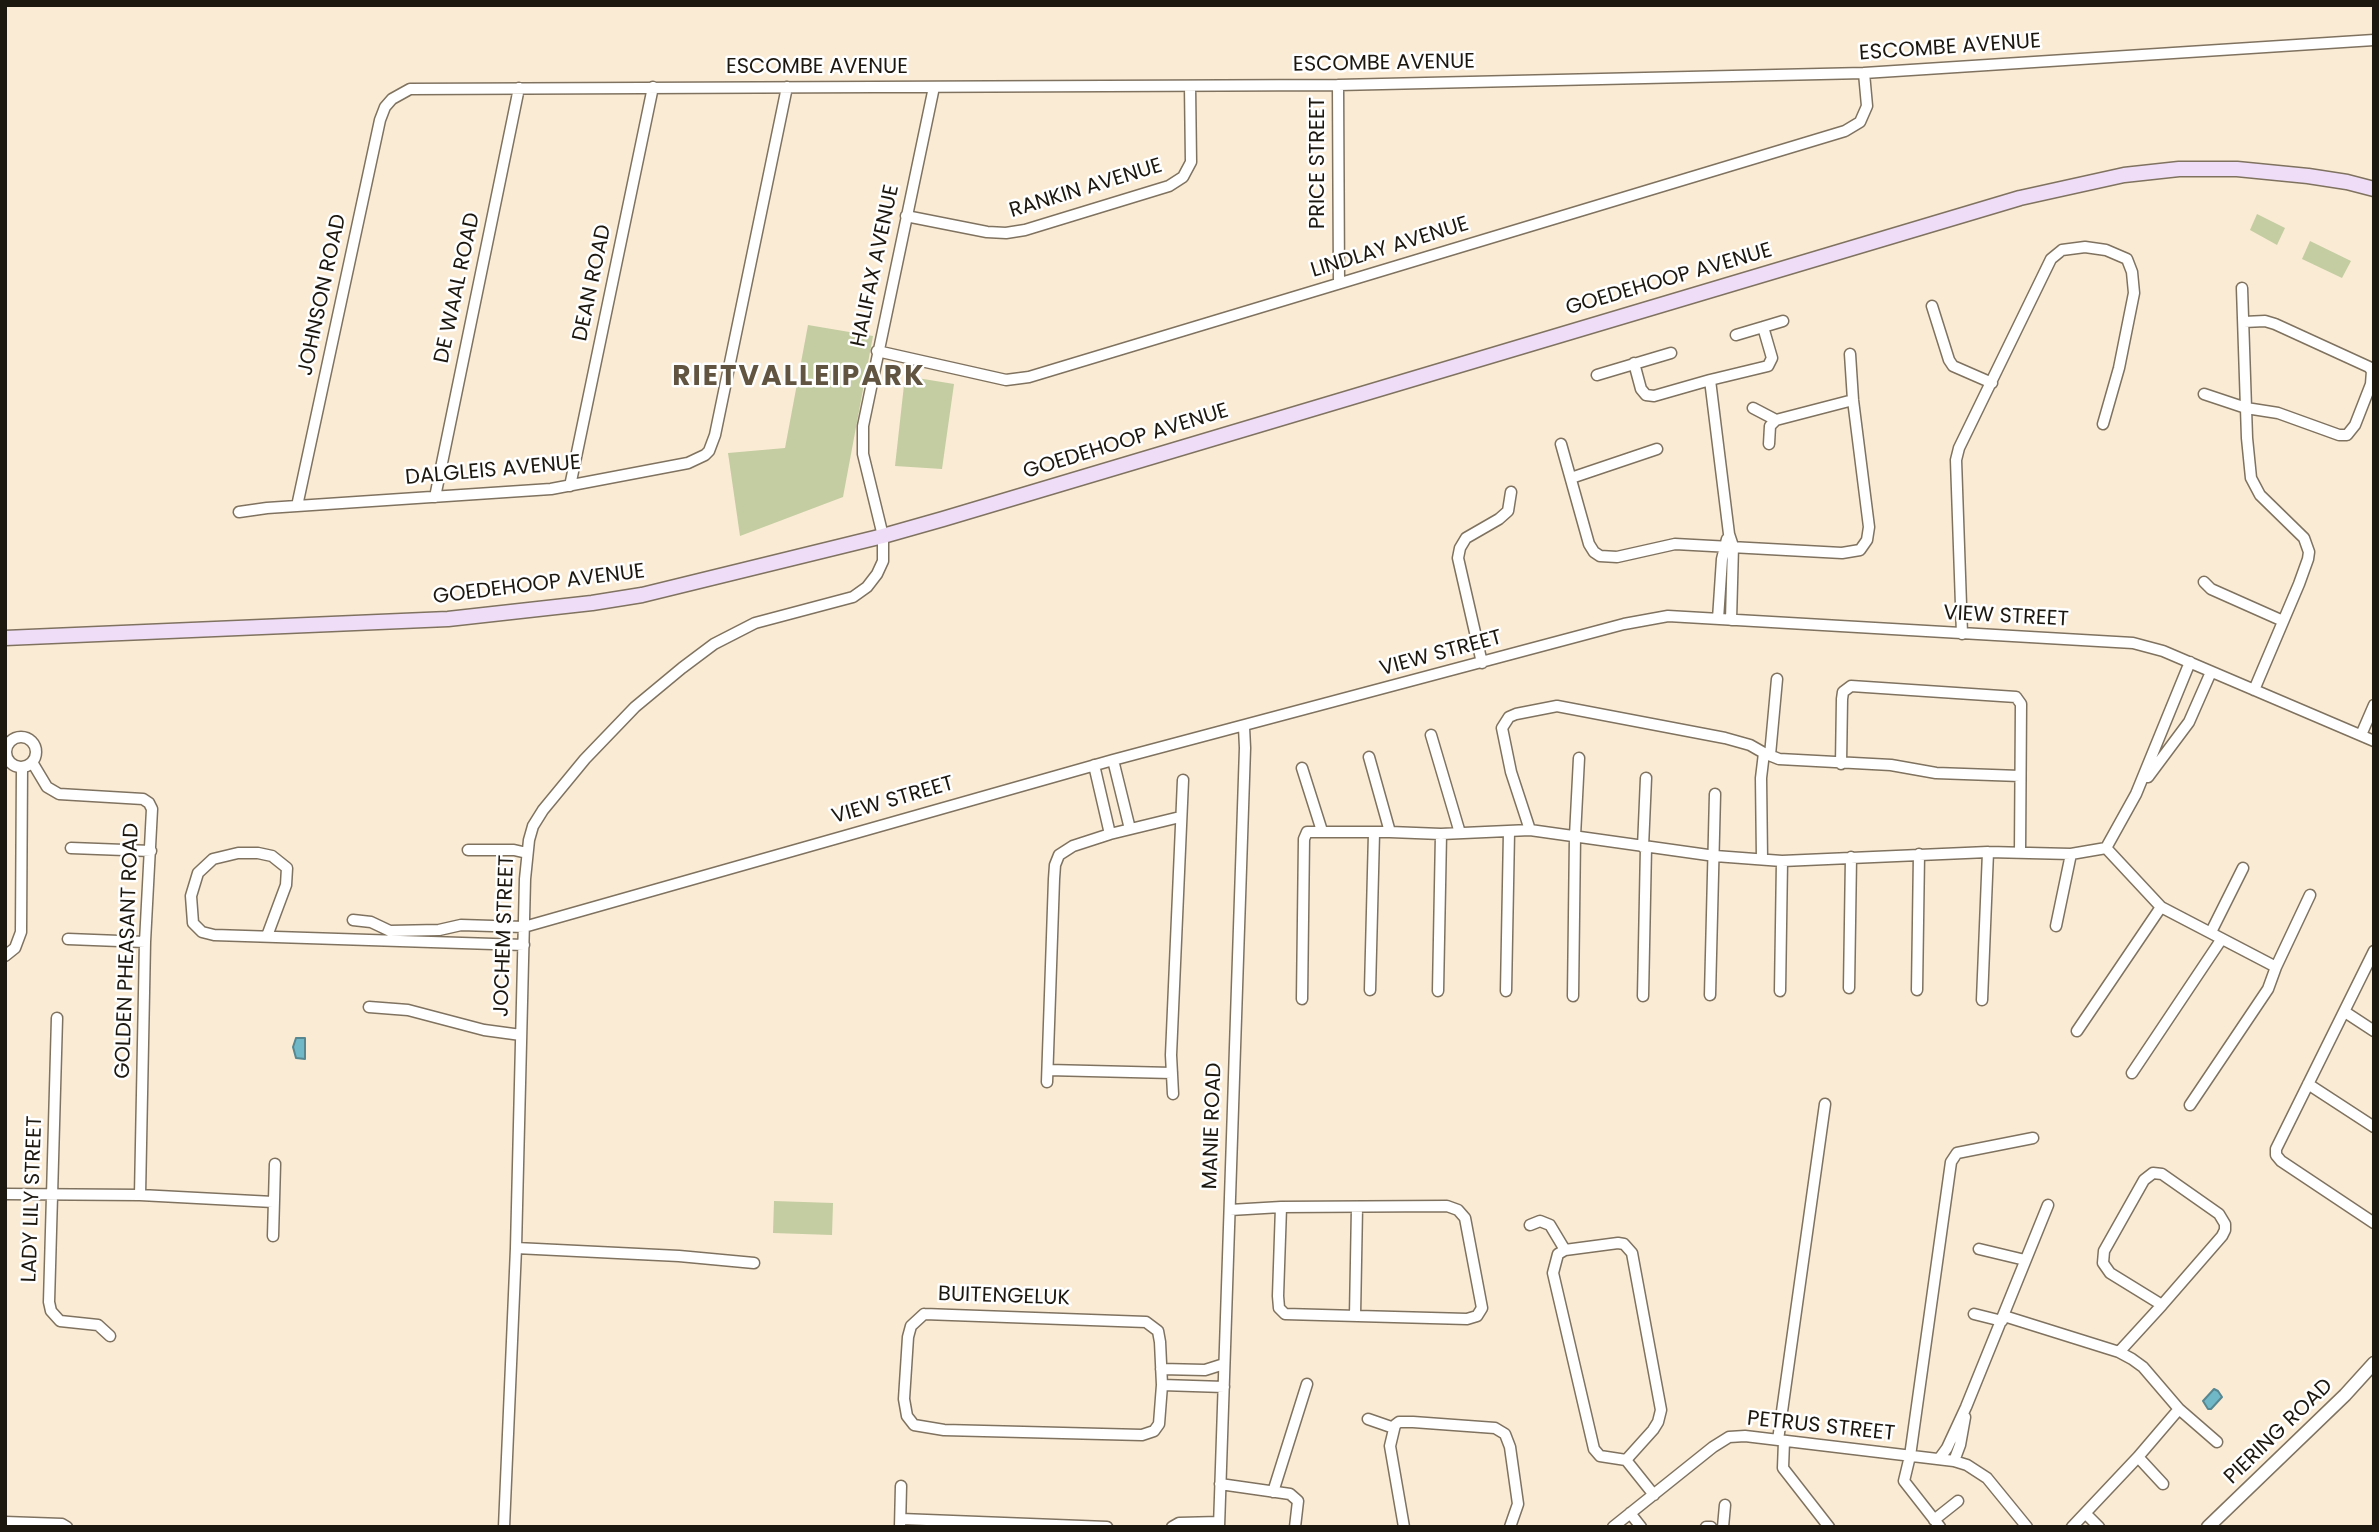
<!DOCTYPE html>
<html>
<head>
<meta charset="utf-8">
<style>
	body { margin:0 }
	#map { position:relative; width:2379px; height:1532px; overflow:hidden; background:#faebd5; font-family:Poppins,sans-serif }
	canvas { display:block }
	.frame { position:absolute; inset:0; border:7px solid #1c170f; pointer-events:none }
</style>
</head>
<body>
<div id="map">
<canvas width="2379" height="1532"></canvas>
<div class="frame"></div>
</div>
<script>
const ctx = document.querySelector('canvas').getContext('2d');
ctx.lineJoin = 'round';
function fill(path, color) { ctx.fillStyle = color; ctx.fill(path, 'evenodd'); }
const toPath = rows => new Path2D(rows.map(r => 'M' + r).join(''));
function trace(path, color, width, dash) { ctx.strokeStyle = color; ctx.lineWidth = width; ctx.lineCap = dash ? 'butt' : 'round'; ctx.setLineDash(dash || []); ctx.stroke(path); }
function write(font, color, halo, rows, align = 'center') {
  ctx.font = font + ' Poppins,sans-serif'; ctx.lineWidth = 5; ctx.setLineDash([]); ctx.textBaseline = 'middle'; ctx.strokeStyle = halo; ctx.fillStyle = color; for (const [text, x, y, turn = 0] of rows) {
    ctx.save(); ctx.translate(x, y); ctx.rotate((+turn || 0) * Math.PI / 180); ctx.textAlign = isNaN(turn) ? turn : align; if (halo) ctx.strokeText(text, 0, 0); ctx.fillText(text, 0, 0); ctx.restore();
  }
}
const green = toPath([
	[2257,214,2285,228,2277,245,2250,230],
	[2310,241,2351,261,2342,278,2302,259],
	[808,325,873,336,843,497,740,536,728,453,785,448],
	[905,376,954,384,942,469,895,466],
	[774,1201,833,1203,832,1235,773,1233]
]);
const water = toPath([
	[296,1038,305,1038,305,1059,296,1058,293,1047,296,1038],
	[2214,1389,2218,1391,2222,1397,2211,1409,2208,1409,2203,1401,2214,1389]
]);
const minor = toPath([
	[1338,85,1339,283],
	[906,216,987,232,1006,233,1025,230,1169,186,1183,177,1191,162,1190,86],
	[2242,288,2247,438,2251,478,2260,495,2304,538,2309,552,2308,559,2299,584,2254,690],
	[1932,306,1949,360,1953,366,1992,383],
	[1736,335,1763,327],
	[877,351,1006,380,1029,377,1845,131,1860,122,1867,106,1864,73],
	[1634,363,1641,389,1646,395,1654,396,1710,380],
	[1597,375,1671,353],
	[2204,394,2246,408,2278,413,2339,435,2347,435,2355,425,2371,384,2372,371,2369,367,2275,324,2265,321,2244,322],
	[1753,408,1776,420],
	[1561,444,1589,544,1594,552,1600,556,1617,557,1675,544,1842,553,1860,550,1867,540,1869,527,1853,400,1850,354],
	[1769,444,1770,426,1776,420,1853,400],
	[1571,478,1657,449],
	[570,486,653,87],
	[435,497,519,88],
	[297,506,380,120,385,107,392,99,410,89,1338,85,1864,73,2374,40],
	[239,512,267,508,551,489,688,463,705,455,709,451,715,435,787,87],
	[2204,582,2211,589,2283,621],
	[1718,619,1722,559,1727,539],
	[1731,620,1733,546,1729,534,1710,380,1768,366,1772,358,1763,327,1783,321],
	[1962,634,1956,460,1959,448,2051,259,2062,250,2085,247,2106,250,2127,259,2132,272,2134,293,2119,368,2103,424],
	[1482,663,1458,558,1460,548,1466,538,1499,519,1508,511,1511,492],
	[1431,735,1460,833],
	[2361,735,2374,705],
	'6 752a15 15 0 1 1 30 0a15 15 0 1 1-30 0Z',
	[1764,753,1779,759,1891,765,1936,773,2020,776],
	[1770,755,1777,679],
	[1369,757,1390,832],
	[1113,760,1130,829],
	[32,762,47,787,59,794,143,799,149,803,152,809,145,942,140,1195],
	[1841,764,1842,699,1843,692,1851,686,2016,697,2021,704,2020,852],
	[1094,765,1110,834],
	[1302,768,1322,831],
	[2148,777,2189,722,2211,672],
	[1530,830,1511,772,1502,728,1509,717,1516,714,1557,706,1725,738,1750,745,1764,753,1761,778,1762,859],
	[1643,847,1646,778],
	[71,848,151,851],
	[2106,848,2161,907,2276,967],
	[2106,848,2136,794,2190,662],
	[468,850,514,850,527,853],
	[353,920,371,922,390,931,439,930,461,925,524,927,1113,760,1624,624,1668,616,2133,643,2163,651,2374,741],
	[2056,926,2071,854],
	[2211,932,2243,868],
	[267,936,286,885,287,868,272,856,258,853,238,853,213,859,198,873,191,896,193,923,202,932,214,935,524,945],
	[68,939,145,942],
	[2374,951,2276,1149,2276,1155,2281,1161,2374,1223],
	[5,956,15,948,21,932,22,767],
	[1849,988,1851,857],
	[1370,990,1374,833],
	[1917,990,1919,854],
	[1438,991,1441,834],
	[1506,991,1509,832],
	[1780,991,1782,861],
	[1710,995,1715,794],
	[1573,996,1575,836,1579,758],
	[1643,996,1646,847],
	[1302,999,1304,839,1307,832,1390,832,1441,834,1530,830,1715,856,1782,861,1988,852,2071,854,2106,848],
	[1982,1000,1988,852],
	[369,1007,408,1010,484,1030,521,1035],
	[2345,1012,2374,1031],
	[57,1018,49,1302,51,1311,60,1321,98,1325,110,1336],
	[2077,1031,2161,907],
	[1048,1070,1172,1073],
	[2132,1073,2221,940],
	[1047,1082,1054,879,1055,865,1059,855,1073,846,1110,834,1180,817],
	[2308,1084,2374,1127],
	[1173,1094,1171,1055,1183,780],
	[2190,1105,2268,989,2276,967,2310,895],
	[5,1194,140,1195,273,1202],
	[1230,1210,1281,1207,1447,1206,1458,1210,1465,1218,1482,1308,1477,1316,1467,1319,1285,1314,1279,1308,1278,1296,1281,1207],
	[1530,1225,1540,1221,1550,1225,1565,1250],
	[273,1236,275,1164],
	[516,1248,679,1256,754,1263],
	[1979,1249,2025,1260],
	[924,1314,1146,1322,1158,1331,1160,1342,1162,1385,1159,1424,1154,1431,1142,1435,944,1430,914,1425,907,1416,904,1399,908,1337,911,1326,924,1314],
	[1974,1314,2002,1321],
	[1355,1316,1357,1207],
	[2004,1316,2119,1352,2132,1359,2143,1367,2179,1409,2217,1442],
	[2119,1352,2162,1305,2222,1236,2225,1230,2225,1224,2219,1214,2162,1174,2153,1173,2144,1180,2104,1251,2103,1263,2110,1273,2162,1305],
	[1161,1369,1205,1370,1224,1364],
	[1162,1385,1224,1387],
	[1368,1419,1394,1428],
	[1778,1440,1825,1104],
	[1784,1441,1783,1468,1829,1527],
	[2138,1457,2163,1484],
	[1939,1459,1947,1448,1966,1407,2048,1205],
	[1626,1460,1653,1430,1658,1422,1661,1410,1632,1253,1624,1244,1618,1243,1565,1250,1558,1254,1553,1273,1594,1449,1600,1456,1626,1460,1654,1495],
	[1954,1461,1960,1445,1965,1417],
	[1220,1484,1290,1494,1298,1501,1295,1527],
	[1273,1492,1307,1384],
	[1630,1513,1641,1527],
	[2086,1514,2099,1527],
	[901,1519,1107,1527],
	[1934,1520,1958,1501],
	[5,1522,62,1524,67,1527],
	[504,1527,516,1248,525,879,529,840,533,826,543,810,585,759,635,707,682,668,714,644,755,623,853,597,867,587,877,574,883,561,883,536,863,454,863,426,934,87],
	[900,1527,901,1486],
	[1172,1527,1179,1523,1219,1522],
	[1219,1527,1245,748,1244,727],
	[1404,1527,1390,1446,1395,1425,1399,1422,1413,1422,1495,1428,1505,1434,1510,1447,1518,1504,1510,1527],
	[1613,1527,1713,1447,1729,1437,1745,1436,1954,1461,1967,1465,1987,1478,2027,1527],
	[1706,1527,1711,1527],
	[1723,1527,1725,1505],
	[1940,1527,1904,1481,1910,1456,1951,1162,1957,1153,2033,1138],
	[2072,1527,2138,1457,2179,1409]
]);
const tertiary = toPath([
	[2208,1527,2345,1395,2374,1363]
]);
const secondary = toPath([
	[5,638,448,619,592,603,642,595,883,536,943,519,2020,198,2124,175,2179,169,2237,169,2308,176,2347,182,2374,189]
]);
const streetNames = [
	["ESCOMBE AVENUE",1950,48,-4],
	["ESCOMBE AVENUE",1384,64,-1],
	["ESCOMBE AVENUE",817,68],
	["PRICE STREET",1319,163,-90],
	["RANKIN AVENUE",1086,189,-17],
	["LINDLAY AVENUE",1390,248,-17],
	["HALIFAX AVENUE",876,266,-78],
	["GOEDEHOOP AVENUE",1669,280,-16],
	["DEAN ROAD",593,283,-78],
	["DE WAAL ROAD",458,288,-78],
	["JOHNSON ROAD",323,295,-78],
	["GOEDEHOOP AVENUE",1126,442,-17],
	["DALGLEIS AVENUE",493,471,-5],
	["GOEDEHOOP AVENUE",539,585,-7],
	["VIEW STREET",2006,617,3],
	["VIEW STREET",1441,654,-15],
	["VIEW STREET",893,801,-16],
	["JOCHEM STREET",505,936,-88],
	["GOLDEN PHEASANT ROAD",128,951,-88],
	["MANIE ROAD",1213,1126,-88],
	["LADY LILY STREET",33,1199,-88],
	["BUITENGELUK",1004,1297,2],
	["PETRUS STREET",1821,1427,6],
	["PIERING ROAD",2279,1432,-44]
];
const districtNames = [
	["RIETVALLEIPARK",799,378]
];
fill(green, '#c4cda1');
fill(water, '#70b7c7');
trace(water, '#578790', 2);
trace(minor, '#7f725f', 13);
trace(tertiary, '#7f725f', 15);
trace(secondary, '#7f725f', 17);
trace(minor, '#fff', 10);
trace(tertiary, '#fff', 12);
trace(secondary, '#efddf8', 14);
write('21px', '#1c170f', '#fff', streetNames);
ctx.letterSpacing = '2px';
write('bold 28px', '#615542', '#fff', districtNames);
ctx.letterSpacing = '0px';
</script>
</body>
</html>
